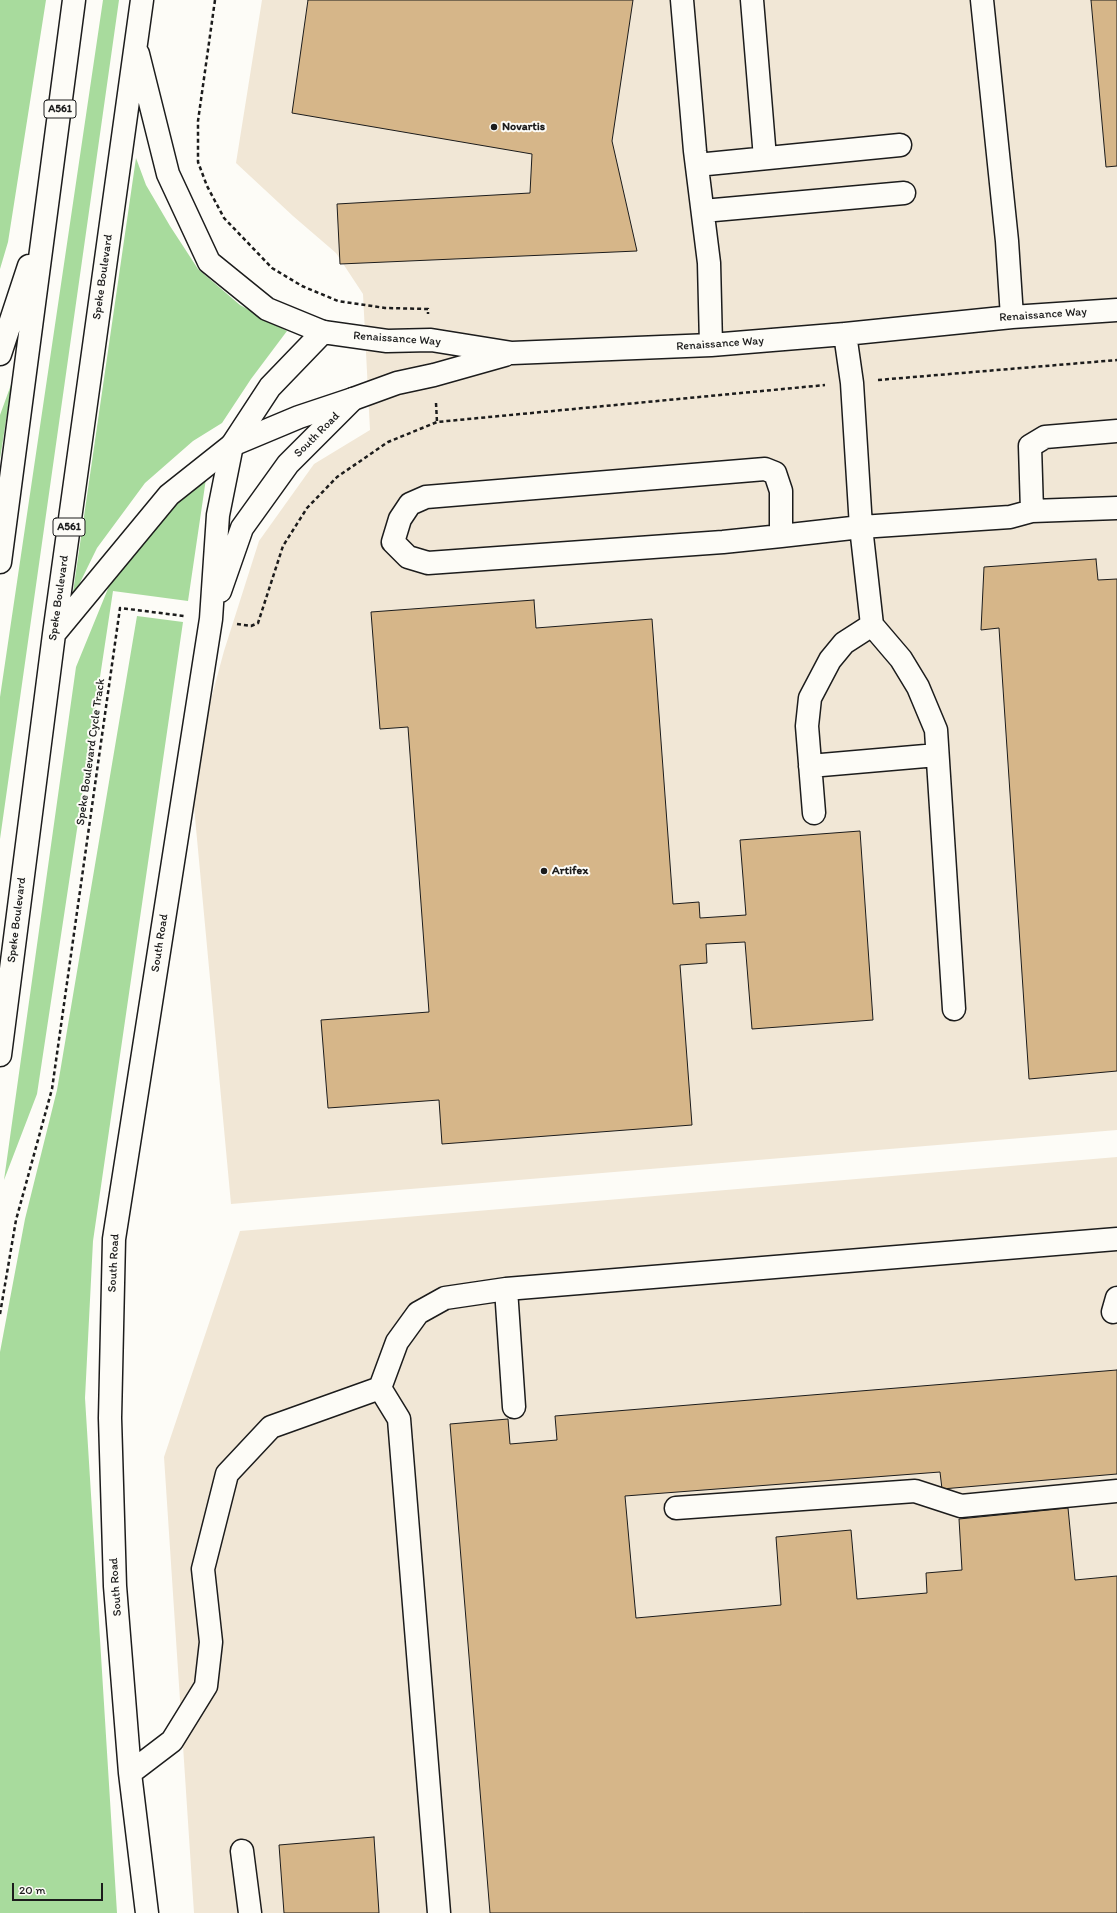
<!DOCTYPE html>
<html>
<head>
<meta charset="utf-8">
<style>
	body { margin:0 }
	#map { position:relative; width:1117px; height:1913px; overflow:hidden; background:#fdfcf7; font-family:Itim,sans-serif }
	canvas { display:block }
	.scale { position:absolute; left:12px; top:1883px; width:91px; height:18px; box-sizing:border-box; border:2px solid #1c1c1c; border-top:0; padding-left:5px; font-size:12px; line-height:14px; white-space:nowrap; color:#1c1c1c; -webkit-text-stroke:3px #fdfcf7; paint-order:stroke }
</style>
</head>
<body>
<div id="map">
<canvas width="1117" height="1913"></canvas>
<div class="scale">20 m</div>
</div>
<script>
const ctx = document.querySelector('canvas').getContext('2d');
ctx.lineJoin = 'round';
function fill(path, color) { ctx.fillStyle = color; ctx.fill(path, 'evenodd'); }
const toPath = rows => new Path2D(rows.map(r => 'M' + r).join(''));
function trace(path, color, width, dash) { ctx.strokeStyle = color; ctx.lineWidth = width; ctx.lineCap = dash ? 'butt' : 'round'; ctx.setLineDash(dash || []); ctx.stroke(path); }
function write(font, color, halo, rows, align = 'center') {
  ctx.font = font + ' Itim,sans-serif'; ctx.lineWidth = 4; ctx.setLineDash([]); ctx.textBaseline = 'middle'; ctx.strokeStyle = halo; ctx.fillStyle = color; for (const [text, x, y, turn = 0] of rows) {
    ctx.save(); ctx.translate(x, y); ctx.rotate((+turn || 0) * Math.PI / 180); ctx.textAlign = isNaN(turn) ? turn : align; if (halo) ctx.strokeText(text, 0, 0); ctx.fillText(text, 0, 0); ctx.restore();
  }
}
const built = toPath([
	[262,0,1117,0,1117,1130,231,1204,193,796,204,725,224,651,259,541,314,464,370,430,363,294,336,253,293,216,236,163],
	[1117,1157,1117,1913,194,1913,164,1457,240,1231]
]);
const green = toPath([
	[0,0,46,0,8,242,0,269],
	[103,0,119,0,0,839,0,697],
	[136,158,146,185,170,226,198,269,240,305,287,331,251,379,222,423,193,441,145,483,97,548,72,599],
	[12,382,0,459,0,415],
	[208,465,188,601,113,591,37,1094,4,1180,76,667,116,569],
	[137,616,183,622,93,1241,85,1398,117,1913,0,1913,0,1352,25,1219,57,1090]
]);
const building = toPath([
	[308,0,633,0,612,141,637,251,340,264,337,204,530,193,532,154,292,113,308,0],
	[1091,0,1117,0,1117,166,1106,167,1091,0],
	[1096,559,1098,580,1117,579,1117,1071,1029,1079,999,628,981,630,984,567,1096,559],
	[534,600,536,628,652,619,673,904,699,902,700,918,746,915,740,840,860,831,873,1020,752,1029,745,942,706,944,707,963,680,965,692,1125,442,1144,439,1100,328,1108,321,1020,429,1012,408,727,380,729,371,612,534,600],
	[1117,1370,1117,1474,942,1489,940,1472,625,1496,636,1618,781,1605,776,1537,851,1530,857,1599,927,1593,926,1573,962,1570,959,1519,1068,1508,1075,1580,1117,1576,1117,1913,490,1913,450,1424,508,1419,510,1444,557,1440,555,1416,1117,1370],
	[374,1837,379,1913,284,1913,279,1845,374,1837]
]);
const path = toPath([
	[215,0,198,121,198,162,207,186,224,218,272,268,302,286,338,301,385,308,428,309,428,314],
	[878,380,1117,360],
	[436,403,437,422],
	[237,624,251,626,258,623,283,546,307,508,337,477,388,442,437,422,825,385],
	[0,1314,16,1220,52,1089,120,608,184,616]
]);
const minor = toPath([
	[682,0,695,151,709,263,711,345],
	[752,0,765,158],
	[982,0,1007,241,1012,317],
	[697,165,900,145],
	[703,211,904,193],
	[845,334,852,383,861,527,872,625,901,659,918,687,936,730,954,1009],
	[1032,511,1030,446,1045,437,1117,431],
	[781,536,781,491,775,473,765,469,426,497,410,504,400,519,393,542,408,557,428,563,723,542,781,536,861,527,1010,517,1032,511,1117,508],
	[220,591,242,528,288,464,353,399,397,383,434,375,505,355],
	[810,766,937,755],
	[814,813,807,726,810,698,830,660,844,643,872,625],
	[506,1289,514,1407],
	[1113,1312,1117,1298],
	[380,1388,397,1342,418,1313,445,1298,506,1289,1117,1239],
	[380,1388,399,1419,439,1913],
	[676,1508,915,1491,961,1506,1117,1491],
	[130,1773,172,1741,206,1686,211,1642,203,1569,227,1474,271,1427,380,1388],
	[242,1851,250,1913],
	[147,1913,130,1773,115,1586,110,1418,114,1239,211,619,218,515,232,445,270,387,323,332,387,341,431,340,512,353,711,345,845,334,1012,317,1117,310]
]);
const highway = toPath([
	[138,54,168,174,209,262,267,309,323,332],
	[0,354,29,266],
	[0,562,74,0],
	[54,634,169,495,232,445,299,417,353,399],
	[0,1055,54,634,142,0]
]);
const markers = [
	[494,127,4,"#1c1c1c"],
	[544,871,4,"#1c1c1c"]
];
const shields = [
	[60,109,32],
	[69,527,32]
];
const shieldNames = [
	["A561",60,109],
	["A561",69,527]
];
const poiNames = [
	["Novartis",502,127],
	["Artifex",552,871]
];
const streetNames = [
	["Speke Boulevard",103,277,-82],
	["Renaissance Way",1043,315,-4],
	["Renaissance Way",397,339,4],
	["Renaissance Way",720,344,-4],
	["South Road",317,435,-45],
	["Speke Boulevard",59,598,-82],
	["Speke Boulevard Cycle Track",91,752,-82],
	["Speke Boulevard",17,920,-83],
	["South Road",160,943,-81],
	["South Road",114,1263,-87],
	["South Road",116,1587,-94]
];
fill(built, '#f1e7d6');
fill(green, '#a8db9d');
fill(building, '#d6b689');
trace(building, '#1c1c1c', 1);
trace(minor, '#1c1c1c', 25);
trace(highway, '#1c1c1c', 25);
trace(path, '#1c1c1c', 2.5, [4, 3]);
trace(minor, '#fdfcf7', 22);
trace(highway, '#fdfcf7', 22);
for (const [x, y, r, color] of markers) { const dot = new Path2D(); dot.arc(x, y, r, 0, 2 * Math.PI); ctx.fillStyle = color; ctx.fill(dot); trace(dot, '#fdfcf7', 1.5); }
for (const [x, y, w] of shields) { const box = new Path2D(); box.roundRect(x - w / 2, y - 9, w, 18, 3); ctx.fillStyle = '#fdfcf7'; ctx.fill(box); trace(box, '#1c1c1c', 1); }
write('bold 11px', '#1c1c1c', null, shieldNames);
write('bold 12px', '#1c1c1c', '#fdfcf7', poiNames, 'left');
write('12px', '#1c1c1c', '#fdfcf7', streetNames);
</script>
</body>
</html>
